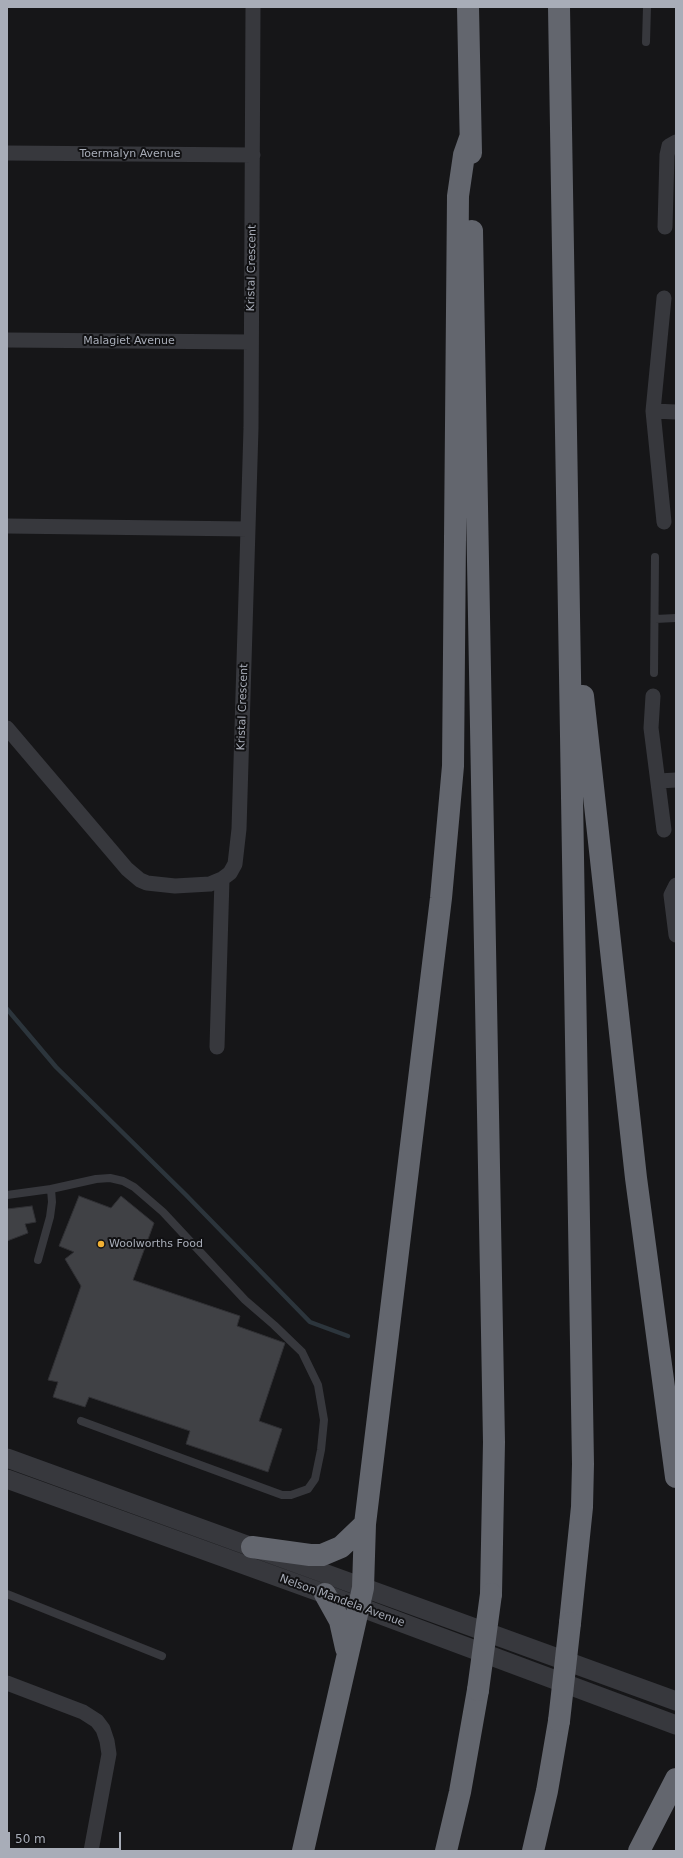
<!DOCTYPE html>
<html>
<head>
<meta charset="utf-8">
<style>
	body { margin:0 }
	#map { position:relative; width:683px; height:1858px; overflow:hidden; background:#161618; font-family:"DejaVu Sans",sans-serif }
	canvas { display:block }
	.frame { position:absolute; inset:0; border:8px solid #a8adb8; pointer-events:none }
	.scale { position:absolute; left:8px; top:1832px; width:113px; height:18px; box-sizing:border-box; border:2px solid #a8adb8; border-top:0; padding-left:5px; font-size:12px; line-height:14px; white-space:nowrap; color:#a8adb8; -webkit-text-stroke:3px #111113; paint-order:stroke }
</style>
</head>
<body>
<div id="map">
<canvas width="683" height="1858"></canvas>
<div class="frame"></div>
<div class="scale">50 m</div>
</div>
<script>
const ctx = document.querySelector('canvas').getContext('2d');
ctx.lineJoin = 'round';
const toPath = rows => new Path2D(rows.map(r => 'M' + r).join(''));
function trace(path, color, width, dash) { ctx.strokeStyle = color; ctx.lineWidth = width; ctx.lineCap = dash ? 'butt' : 'round'; ctx.setLineDash(dash || []); ctx.stroke(path); }
function fill(path, color) { ctx.fillStyle = color; ctx.fill(path, 'evenodd'); }
function write(font, color, halo, rows, align = 'center') {
  ctx.font = font + ' "DejaVu Sans",sans-serif'; ctx.lineWidth = 4; ctx.setLineDash([]); ctx.textBaseline = 'middle'; ctx.strokeStyle = halo; ctx.fillStyle = color; for (const [text, x, y, turn = 0] of rows) {
    ctx.save(); ctx.translate(x, y); ctx.rotate((+turn || 0) * Math.PI / 180); ctx.textAlign = isNaN(turn) ? turn : align; if (halo) ctx.strokeText(text, 0, 0); ctx.fillText(text, 0, 0); ctx.restore();
  }
}
const stream = toPath([
	[7,1009,56,1067,186,1195,310,1322,348,1336]
]);
const building = toPath([
	[79,1196,111,1208,121,1196,154,1223,133,1280,240,1316,237,1326,285,1343,259,1421,282,1429,268,1472,186,1444,190,1431,89,1397,85,1407,53,1397,58,1382,48,1380,81,1286,65,1259,74,1252,59,1246,79,1196],
	[32,1206,36,1222,25,1224,28,1233,7,1241,7,1209,32,1206]
]);
const service = toPath([
	[646,42,647,7],
	[655,619,676,618],
	[654,673,655,557],
	[51,1189,96,1179,110,1178,123,1181,134,1187,163,1212,245,1300,274,1325,302,1352,318,1385,324,1420,321,1450,315,1479,308,1489,291,1495,282,1495,81,1421],
	[7,1195,51,1189,52,1202,50,1217,38,1260],
	[7,1594,162,1656]
]);
const minor = toPath([
	[7,153,253,155],
	[665,227,667,155,669,146,676,142],
	[7,340,251,342],
	[653,411,664,298],
	[664,522,653,411,676,412],
	[7,526,248,529],
	[653,696,651,728,664,830],
	[7,728,127,869,140,880,147,883,175,886,210,884,222,879,230,873,235,864,239,829,251,428,253,7],
	[659,781,676,780],
	[676,885,671,895,676,935],
	[217,1047,222,879],
	[7,1683,83,1712,97,1721,103,1729,107,1741,109,1754,91,1851]
]);
const tertiary = toPath([
	[7,1458,676,1701],
	[7,1479,325,1594,676,1725]
]);
const motorway = toPath([
	[468,7,471,153],
	[559,7,583,1464,582,1507,570,1623],
	[472,231,494,1442,491,1594],
	[583,696,636,1178,676,1477],
	[252,1547,310,1555,322,1555,341,1547,365,1524],
	[325,1594,340,1621,346,1648],
	[303,1851,363,1588,365,1524,441,898,453,766,458,196,464,155,470,138],
	[446,1851,460,1792,478,1690],
	[533,1851,547,1791,559,1721],
	[639,1851,676,1779]
]);
const motorwayBridge = toPath([
	[478,1690,491,1594],
	[559,1721,570,1623]
]);
const markers = [
	[101,1244,4,"#f2b134"]
];
const streetNames = [
	["Toermalyn Avenue",130,154],
	["Kristal Crescent",252,268,-89],
	["Malagiet Avenue",129,341],
	["Kristal Crescent",243,707,-88],
	["Nelson Mandela Avenue",342,1601,20]
];
const poiNames = [
	["Woolworths Food",109,1244]
];
trace(stream, '#2c353c', 4.5);
fill(building, '#404145');
trace(building, '#303034', 1);
trace(service, '#37383d', 8);
trace(minor, '#37383d', 15);
trace(tertiary, '#37383d', 19);
trace(motorway, '#63666e', 22);
trace(motorwayBridge, '#63666e', 22);
for (const [x, y, r, color] of markers) { const dot = new Path2D(); dot.arc(x, y, r, 0, 2 * Math.PI); ctx.fillStyle = color; ctx.fill(dot); trace(dot, '#111113', 1.5); }
write('11px', '#a8adb8', '#111113', streetNames);
write('11px', '#a8adb8', '#111113', poiNames, 'left');
</script>
</body>
</html>
